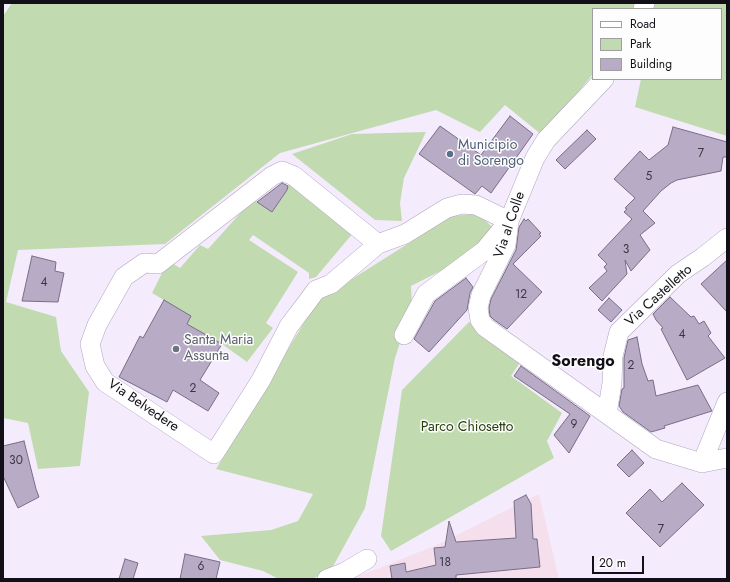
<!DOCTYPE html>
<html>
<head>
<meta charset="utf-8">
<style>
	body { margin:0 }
	#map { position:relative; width:730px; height:582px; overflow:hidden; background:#f4ecfd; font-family:Jost,sans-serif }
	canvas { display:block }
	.frame { position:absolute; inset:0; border:4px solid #130f18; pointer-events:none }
	.legend { position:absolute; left:592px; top:8px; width:130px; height:72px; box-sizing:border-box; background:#fdfdfd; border:1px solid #9f9ea1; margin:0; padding:5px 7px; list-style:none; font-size:12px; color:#130f18 }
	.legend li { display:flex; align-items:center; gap:8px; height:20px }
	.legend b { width:20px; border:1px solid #9f9ea1 }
	.scale { position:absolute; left:592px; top:556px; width:52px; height:18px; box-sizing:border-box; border:2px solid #130f18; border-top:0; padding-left:5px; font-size:12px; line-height:14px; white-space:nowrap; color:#130f18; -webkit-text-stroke:3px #fdfdfd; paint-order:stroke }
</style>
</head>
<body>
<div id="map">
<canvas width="730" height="582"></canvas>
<div class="frame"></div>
<ul class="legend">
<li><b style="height:5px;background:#fff"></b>Road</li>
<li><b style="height:11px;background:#c2dab0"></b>Park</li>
<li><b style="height:11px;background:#b8abc6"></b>Building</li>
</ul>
<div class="scale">20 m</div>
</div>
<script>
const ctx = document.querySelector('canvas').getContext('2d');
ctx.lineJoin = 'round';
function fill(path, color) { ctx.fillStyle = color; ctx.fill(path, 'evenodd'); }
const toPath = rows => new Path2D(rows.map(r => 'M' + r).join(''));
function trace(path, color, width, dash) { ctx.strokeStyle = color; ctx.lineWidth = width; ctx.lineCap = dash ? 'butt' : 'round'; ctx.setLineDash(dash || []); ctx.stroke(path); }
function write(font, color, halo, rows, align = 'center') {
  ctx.font = font + ' Jost,sans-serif'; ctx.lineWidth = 3; ctx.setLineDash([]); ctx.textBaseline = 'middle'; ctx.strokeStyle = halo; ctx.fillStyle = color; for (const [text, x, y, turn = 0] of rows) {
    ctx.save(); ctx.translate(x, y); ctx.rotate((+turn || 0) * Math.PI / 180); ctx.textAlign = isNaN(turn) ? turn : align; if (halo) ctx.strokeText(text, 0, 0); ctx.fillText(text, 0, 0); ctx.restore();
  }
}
const education = toPath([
	[539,494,559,579,347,579,377,569,439,544]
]);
const green = toPath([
	[12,3,727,3,727,136,635,107,641,79,721,79,721,9,593,9,593,74,542,135,505,105,480,132,436,110,280,153,165,244,18,250,6,302,56,317,61,351,89,392,80,466,38,469,28,423,3,418,3,16],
	[426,132,404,178,400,203,402,221,375,220,292,154,352,134],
	[291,179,354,232,316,277,309,279,309,273,253,235,249,240,298,272,266,323,273,328,247,362,222,344,187,324,191,316,152,293,164,269,172,263,180,268,200,245,208,249,253,199,272,212,287,190],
	[473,214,484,219,494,229,480,251,411,286,412,306,395,358,365,508,331,570,312,579,279,579,263,571,220,560,201,536,271,530,298,521,313,494,216,469,317,301,452,216],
	[469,322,521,361,511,376,562,413,547,441,554,458,391,551,381,536,402,390]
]);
const building = toPath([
	[510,116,533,134,491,193,482,186,475,194,419,154,440,126,481,155,510,116],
	[673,127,727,142,727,157,723,157,721,171,677,180,671,183,661,191,643,211,655,223,640,235,650,250,631,271,625,260,627,274,602,301,589,288,607,271,604,267,607,264,598,255,632,219,624,212,627,209,625,208,635,198,614,179,640,151,649,160,668,145,673,127],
	[587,130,596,139,565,169,556,160,587,130],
	[282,183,288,186,287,190,272,212,257,202,282,183],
	[524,219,526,221,528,219,541,233,539,234,541,236,513,264,542,292,507,329,493,319,490,316,489,308,491,299,516,250,519,227,524,219],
	[32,256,56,262,55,271,64,273,58,302,22,301,32,256],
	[727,260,727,312,701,284,727,260],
	[466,278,473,287,470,293,467,310,429,352,414,339,435,301,466,278],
	[670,297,691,317,694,316,699,324,704,321,711,333,708,336,725,358,687,380,661,329,663,328,656,320,653,314,670,297],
	[609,298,622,310,611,322,598,310,609,298],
	[164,300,191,316,187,324,222,344,200,380,219,393,208,411,173,390,167,402,119,377,140,336,143,338,164,300],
	[637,337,642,364,648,381,653,380,656,396,698,385,712,411,664,426,665,428,651,432,623,412,619,406,622,389,624,388,624,358,628,340,637,337],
	[521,366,590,416,569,453,554,435,570,414,514,376,521,366],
	[24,441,36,489,39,497,18,508,3,476,3,446,24,441],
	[632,450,644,463,629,477,617,465,632,450],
	[682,483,704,505,660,547,626,513,650,489,662,502,682,483],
	[526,495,531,504,533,539,537,539,540,567,456,575,456,579,392,579,390,566,405,563,406,572,436,565,434,548,445,547,449,521,456,542,516,538,514,501,526,495],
	[185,554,220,562,216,579,180,579,185,554],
	[125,559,138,563,133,579,119,579,125,559]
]);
const minor = toPath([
	[643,9,645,3],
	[604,79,546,140,535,158,509,221,506,245,481,295,478,308,480,320,485,327,656,449,702,463,727,458],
	[378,244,331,284,316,290,308,301,289,326,261,380,214,454,105,382,95,366,90,344,97,325,124,277,144,263,158,264,272,176,282,171,294,176,378,244,405,234,447,208,462,204,476,205,509,221],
	[404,335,426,294,484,251,509,221],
	[607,414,612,383,613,356,619,332,678,274,703,257,727,238],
	[702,463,727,402],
	[327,579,345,572,367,559]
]);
const markers = [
	[450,154,4,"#5c6f8a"],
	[176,349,4,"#6b7280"]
];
const numberNames = [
	["7",701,154],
	["5",649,177],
	["3",626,250],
	["4",44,283],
	["12",521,295],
	["4",682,335],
	["2",631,366],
	["2",193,389],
	["9",574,425],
	["30",16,461],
	["7",661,530],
	["18",445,563],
	["6",201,567]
];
const serviceNames = [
	["Municipio",458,146],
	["di Sorengo",458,162]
];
const streetNames = [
	["Via al Colle",510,225,-71],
	["Via Castelletto",659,296,-42],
	["Via Belvedere",143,406,34]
];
const worshipNames = [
	["Santa Maria",184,341],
	["Assunta",184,357]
];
const parkNames = [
	["Parco Chiosetto",467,428]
];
const quarterNames = [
	["Sorengo",583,362]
];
fill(education, '#f5dfec');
fill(green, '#c2dab0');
fill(building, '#b8abc6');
trace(building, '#796d86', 1);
trace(minor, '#b2a4bf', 20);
trace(minor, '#fff', 19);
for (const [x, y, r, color] of markers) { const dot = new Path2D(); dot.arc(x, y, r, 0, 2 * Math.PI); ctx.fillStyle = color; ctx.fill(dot); trace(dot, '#fdfdfd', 1.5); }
write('12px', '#3c3644', null, numberNames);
write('14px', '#4e5e75', '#fdfdfd', serviceNames, 'left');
write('14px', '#130f18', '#fdfdfd', streetNames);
write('14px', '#5b616d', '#fdfdfd', worshipNames, 'left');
write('14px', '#253e09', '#fdfdfd', parkNames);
write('bold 16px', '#130f18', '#fdfdfd', quarterNames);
</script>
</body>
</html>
